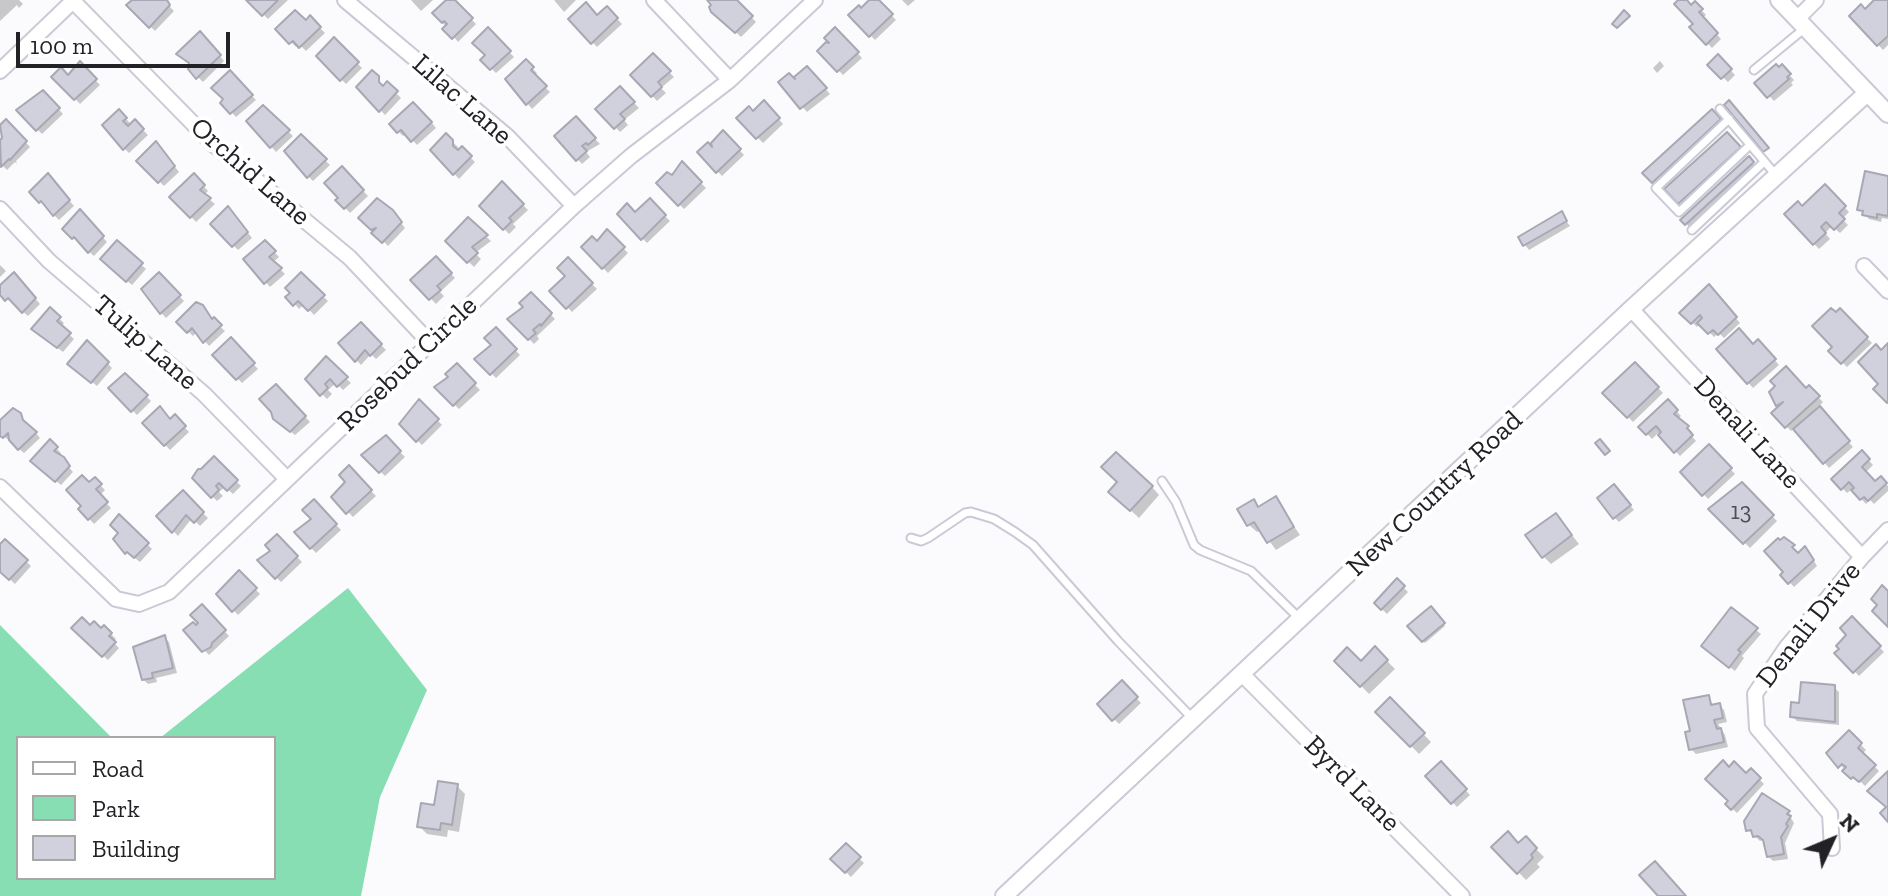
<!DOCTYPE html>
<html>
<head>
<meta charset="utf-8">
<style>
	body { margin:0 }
	#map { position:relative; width:1888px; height:896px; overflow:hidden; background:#fbfbfe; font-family:"Zilla Slab",serif }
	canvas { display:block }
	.legend { position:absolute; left:16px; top:736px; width:260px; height:144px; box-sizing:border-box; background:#fff; border:2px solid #a7a7a8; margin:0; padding:10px 14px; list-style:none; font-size:24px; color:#222226 }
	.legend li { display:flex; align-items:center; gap:16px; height:40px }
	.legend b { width:40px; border:2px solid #a7a7a8 }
	.north { position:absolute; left:1792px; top:800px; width:80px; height:80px; -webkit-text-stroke:6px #fff; paint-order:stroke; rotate:46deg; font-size:22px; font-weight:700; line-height:32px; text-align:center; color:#222226 }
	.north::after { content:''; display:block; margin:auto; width:28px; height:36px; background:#222226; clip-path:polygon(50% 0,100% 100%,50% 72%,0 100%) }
	.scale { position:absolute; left:16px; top:32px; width:214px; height:36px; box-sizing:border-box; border:4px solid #222226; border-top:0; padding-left:10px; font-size:24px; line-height:28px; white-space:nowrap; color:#222226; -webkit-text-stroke:6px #fff; paint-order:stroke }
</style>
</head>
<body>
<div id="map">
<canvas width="1888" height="896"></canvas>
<ul class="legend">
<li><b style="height:10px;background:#fff"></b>Road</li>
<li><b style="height:22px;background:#86deb2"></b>Park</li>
<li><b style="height:22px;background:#d1d1dd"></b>Building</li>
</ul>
<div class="north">N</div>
<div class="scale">100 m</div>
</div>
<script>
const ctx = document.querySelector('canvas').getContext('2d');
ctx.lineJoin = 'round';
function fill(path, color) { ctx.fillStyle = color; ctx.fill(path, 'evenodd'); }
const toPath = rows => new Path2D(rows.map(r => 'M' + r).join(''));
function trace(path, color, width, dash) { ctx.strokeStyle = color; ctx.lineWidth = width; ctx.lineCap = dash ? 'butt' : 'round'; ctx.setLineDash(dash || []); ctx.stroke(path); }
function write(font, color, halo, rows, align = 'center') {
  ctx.font = font + ' "Zilla Slab",serif'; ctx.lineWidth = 8; ctx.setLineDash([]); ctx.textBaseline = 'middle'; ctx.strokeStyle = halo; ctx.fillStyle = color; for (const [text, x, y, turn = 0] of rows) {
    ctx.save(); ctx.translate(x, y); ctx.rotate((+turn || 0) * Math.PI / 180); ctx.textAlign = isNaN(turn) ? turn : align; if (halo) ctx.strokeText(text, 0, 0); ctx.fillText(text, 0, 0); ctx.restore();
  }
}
const green = toPath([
	[348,588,427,690,380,797,361,896,0,896,0,625,112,738,18,738,18,878,274,878,274,738,160,738]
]);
const shadow = toPath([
	[0,0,19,0,23,4,19,8,17,5,0,21],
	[135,0,163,0,174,11,155,31,129,5],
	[249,0,288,0,268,19],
	[411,0,433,0,421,11],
	[449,0,452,0,476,24,458,42,435,13],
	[554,0,576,0,564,12],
	[709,0,735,0,756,22,741,37,713,11,714,5],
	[872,0,877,0,896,20,875,40,851,15,861,11],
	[902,0,915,0,908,6],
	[1681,0,1691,7,1695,3,1706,15,1702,18,1721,39,1712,48,1692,27,1695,24],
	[1877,0,1885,0,1888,3,1888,45,1883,50,1852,16,1865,11],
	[607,8,622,24,597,47,571,20,597,18],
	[310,18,325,33,306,51,299,44,296,47,278,29,306,22],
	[488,30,514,57,496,73,483,60,488,55],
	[835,30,862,58,843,75,820,51,834,46],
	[205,38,224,61,203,82,190,69],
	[334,40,362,68,346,84,318,56],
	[653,56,674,77,661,88,666,93,657,101,633,75],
	[1718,57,1735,75,1728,82,1710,65],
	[1660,61,1664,66,1657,73,1653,68],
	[526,62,537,73,534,76,550,92,532,109,508,79],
	[80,64,100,85,80,104,54,77,68,78],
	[1782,67,1794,80,1791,83,1793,85,1774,101,1757,83],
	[807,68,830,94,807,112,781,82,794,80],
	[230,73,256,100,236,117,223,103],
	[376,77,384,88,387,84,401,98,385,115,359,87],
	[620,89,639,108,624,120,628,125,620,132,598,109],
	[43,93,63,114,42,134,19,110],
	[764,102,783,124,763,143,739,118,753,114],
	[263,108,293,136,276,152,249,121],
	[119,112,132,125,135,122,148,135,129,153,124,148],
	[1712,112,1727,128,1661,189,1645,173],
	[424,113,436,128,417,145,406,133,403,136,392,125],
	[576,119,600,144,586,152,590,157,582,164,557,136],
	[6,122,30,147,16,161,17,164,15,162,7,170,0,163,0,142,5,138,0,132,0,128],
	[723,133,744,155,722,176,700,152,710,147],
	[1727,134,1747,156,1687,210,1667,189],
	[446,136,458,147,457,154,462,149,475,162,459,179,432,150],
	[301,137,330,165,313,181,308,176],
	[160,148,179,172,164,186,139,161],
	[1749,159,1757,168,1691,229,1683,220],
	[682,164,706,188,684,209,658,183,672,178],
	[342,169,368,196,350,213,338,200],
	[194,176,208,191,204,195,215,204,196,222,172,197],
	[1888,178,1888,219,1882,218,1881,222,1869,219,1860,209],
	[53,181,74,206,59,220,31,192],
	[502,184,528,210,513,224,516,227,509,234,482,206],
	[1825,186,1849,212,1842,219,1848,225,1840,233,1832,226,1825,233,1830,239,1819,249,1787,214,1802,208],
	[650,201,670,221,647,243,619,214,636,215],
	[233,214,252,238,238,250,213,224],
	[1561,214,1570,226,1529,250,1525,245,1520,238],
	[361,218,397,218,405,228,388,246],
	[468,220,491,241,475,253,481,259,474,267,448,241],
	[93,227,107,242,94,256,64,229],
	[607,232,628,253,608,273,583,247,597,244],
	[265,242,279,257,273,262,285,274,270,287,246,259],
	[117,243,146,269,132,285,102,259],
	[436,258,455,278,440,292,444,296,436,304,413,280],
	[568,260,597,289,572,312,552,291,568,276],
	[0,265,6,271,0,277],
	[159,275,184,301,166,318,154,305],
	[301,275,328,301,314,315,304,304,299,309,295,304],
	[18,279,40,304,28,316,0,292,0,288],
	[1713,291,1740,323,1724,338,1719,333,1714,337,1701,323,1697,327,1682,313],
	[531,294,555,319,537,336,539,339,534,344,510,319,526,307],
	[50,310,64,323,61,327,74,339,63,352,38,333],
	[1840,311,1872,343,1847,367,1831,351,1835,347,1836,315],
	[210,318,225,331,209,346,197,332,193,336,179,322],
	[361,324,386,350,376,359,371,354,361,365,340,343],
	[496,330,520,355,496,378,477,359,493,345],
	[231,340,258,369,242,383,215,355],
	[1758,341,1779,365,1753,388,1719,350,1753,346],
	[87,342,112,368,97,386,75,368],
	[326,359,351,383,343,390,336,383,328,390,332,394,327,399,307,379],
	[1635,364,1663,393,1633,422,1605,393],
	[457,366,480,390,459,409,437,388,451,377],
	[136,386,151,401,137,415,111,388],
	[276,386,310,422,295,435,285,427],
	[1809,388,1823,402,1818,407,1853,447,1829,468,1795,428,1791,431,1774,413,1780,407,1771,393,1806,391],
	[419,401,442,425,422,445,401,424],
	[1668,402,1681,416,1677,419,1692,432,1690,434,1696,441,1680,456,1658,433,1652,439,1641,427],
	[19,414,40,438,24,453,0,433,0,423],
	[175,417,189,432,170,450,145,423,171,421],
	[386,438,405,457,385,476,364,455],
	[50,442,61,453,59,456,73,472,61,485,37,465],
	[1709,447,1735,474,1708,499,1683,472],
	[1862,453,1873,465,1865,473,1876,484,1881,479,1888,486,1888,491,1874,504,1870,500,1866,504,1852,489,1847,493,1834,479],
	[214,459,241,486,233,494,225,487,219,492,223,496,217,501,194,478],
	[349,468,376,496,353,517,334,497,347,482],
	[95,480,105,490,99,496,111,508,94,524,80,509,89,485],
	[1741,485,1777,521,1750,548,1711,509],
	[1152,487,1159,495,1139,518,1111,492],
	[1619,491,1634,510,1619,522,1614,517],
	[182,493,208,518,200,526,192,518,178,536,159,516],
	[1275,499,1300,535,1276,550,1261,530,1257,532,1249,525,1253,502,1260,508],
	[314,502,341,530,316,553,297,533,314,520],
	[1556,515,1579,544,1551,564,1543,556],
	[120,517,152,549,140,562,127,552],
	[277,537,302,562,281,582,260,561,273,551],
	[5,542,31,566,15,584,0,570,0,547],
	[1789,542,1799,555,1810,554,1817,566,1794,587,1783,575],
	[239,573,260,594,238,615,218,594],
	[1397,581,1408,592,1387,614,1376,603],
	[202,607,229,636,209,655,186,631,200,623],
	[1431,609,1445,626,1425,643,1410,626],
	[1852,619,1884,652,1859,676,1837,653,1849,635],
	[104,627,116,639,113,642,119,648,108,660,74,628,101,631],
	[1756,630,1761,634,1742,656,1744,658,1735,671,1708,650],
	[164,637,169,642,177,673,156,678,157,682,148,684,143,679],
	[1375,649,1395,669,1369,694,1337,661,1361,664],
	[1122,683,1141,703,1119,724,1099,704],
	[1834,687,1839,692,1839,725,1797,721,1792,716,1801,705],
	[1708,697,1714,706,1719,705,1724,710,1727,722,1718,724,1725,735,1728,747,1696,754,1691,749,1692,732],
	[1390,700,1431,742,1419,754,1378,712],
	[1849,733,1866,750,1862,754,1879,771,1865,786,1859,780,1857,782,1829,753],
	[1441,764,1470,795,1457,807,1428,776],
	[1729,770,1746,776,1751,771,1764,784,1737,813,1727,804,1730,801],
	[457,786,465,794,459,832,448,830,447,837,427,834,419,826],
	[1788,813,1794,823,1785,843,1788,859,1773,861,1768,856,1765,840,1760,841,1748,830],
	[1526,839,1544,857,1537,864,1540,867,1526,880,1494,847,1519,846],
	[846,846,864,863,851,877,833,859]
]);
const building = toPath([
	[132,0,167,0,170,5,149,28,126,5,132,0],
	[246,0,278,0,262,16,246,0],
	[446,0,455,0,473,18,452,39,442,29,447,24,444,21,442,23,432,13,446,0],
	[707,0,737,0,753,16,735,33,711,12,709,7,711,5,707,0],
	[869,0,879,0,893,14,869,37,848,15,859,5,861,8,869,0],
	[1678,0,1687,0,1691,5,1695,1,1703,9,1699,12,1718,33,1706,45,1689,27,1693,24,1674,4,1678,0],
	[1874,0,1888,0,1888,36,1877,46,1849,16,1861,4,1865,9,1874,0],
	[586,2,597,15,607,6,618,18,591,44,568,19,586,2],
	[295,10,306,20,310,15,321,27,299,48,293,41,289,44,275,29,295,10],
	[1624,10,1630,16,1617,28,1612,24,1624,10],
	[488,27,511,51,490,70,480,60,485,55,472,43,488,27],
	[835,27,859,52,837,72,817,51,826,42,829,43,824,38,835,27],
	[200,31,221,55,196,79,188,69,189,63,176,54,200,31],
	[334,37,359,62,340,81,316,56,334,37],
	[653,53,671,71,658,82,662,87,651,97,630,75,653,53],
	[1718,54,1732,69,1721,79,1707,65,1718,54],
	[526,59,534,67,531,70,547,86,526,105,505,79,526,59],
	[80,61,97,79,74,100,51,77,61,67,68,75,80,61],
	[1776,64,1779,67,1782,64,1791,74,1787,77,1789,79,1767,98,1754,83,1776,64],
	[807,66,827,88,800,109,778,82,789,73,795,79,794,77,807,66],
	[230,70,253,95,230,114,220,103,223,99,211,88,230,70],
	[372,70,379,76,379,82,383,86,387,81,398,91,379,112,356,87,372,70],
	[620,86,635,102,620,114,625,119,614,129,595,109,620,86],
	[43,90,60,108,36,131,16,110,43,90],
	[764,100,780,118,756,139,736,118,749,106,753,111,764,100],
	[1729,100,1769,148,1763,152,1724,105,1729,100],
	[413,102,432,122,411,142,401,130,397,133,389,124,413,102],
	[263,105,290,130,270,148,246,121,263,105],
	[119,109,127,118,123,121,128,126,135,119,144,129,123,150,102,125,119,109],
	[1712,109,1721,119,1652,183,1642,173,1712,109],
	[576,116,596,138,588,145,586,143,582,146,587,151,576,161,554,136,576,116],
	[6,119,27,141,10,160,9,159,1,167,0,140,2,138,0,125,6,119],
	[723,130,741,149,716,173,697,152,708,142,712,147,711,143,723,130],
	[1727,132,1741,147,1678,204,1664,189,1727,132],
	[446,133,453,140,453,146,458,150,462,146,472,156,453,175,430,150,446,133],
	[301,134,327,159,307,178,284,151,301,134],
	[156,141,175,166,158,183,136,161,156,141],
	[1749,156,1754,162,1685,225,1680,220,1749,156],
	[682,161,702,182,678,206,656,183,667,172,672,175,682,161],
	[342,166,364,190,344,209,335,200,338,198,324,183,342,166],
	[1865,171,1888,176,1888,216,1877,214,1877,218,1862,215,1863,211,1857,210,1865,171],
	[48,173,70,200,53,216,41,201,39,203,29,192,48,173],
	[194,173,205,185,200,190,211,198,190,218,169,197,194,173],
	[502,181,524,204,509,218,512,221,503,230,479,206,502,181],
	[1825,184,1846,206,1839,213,1845,219,1834,230,1826,222,1821,227,1826,233,1813,245,1784,214,1798,201,1802,206,1825,184],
	[377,198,393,210,402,222,382,243,371,233,376,228,371,230,358,218,377,198],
	[650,198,666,215,641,240,617,214,627,203,635,212,650,198],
	[228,206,248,232,232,247,210,224,228,206],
	[80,209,104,236,88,253,74,237,72,239,62,229,80,209],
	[1562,211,1567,221,1523,246,1518,237,1562,211],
	[468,217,488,235,472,247,478,253,467,263,445,241,468,217],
	[607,229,625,247,602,269,581,247,592,236,597,241,607,229],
	[117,240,143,263,126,282,100,259,117,240],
	[265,240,276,251,269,257,282,268,264,284,243,259,265,240],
	[436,256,452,273,437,286,441,290,429,300,410,280,436,256],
	[568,257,593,283,566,309,549,291,565,276,557,268,568,257],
	[14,272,36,298,22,313,8,298,5,301,0,295,0,285,14,272],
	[159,272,181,295,160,314,141,289,159,272],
	[301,272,325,295,308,311,298,301,293,306,285,297,290,293,285,288,301,272],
	[1709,284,1737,317,1718,335,1713,330,1708,334,1697,323,1702,318,1700,315,1691,324,1679,313,1709,284],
	[531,292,552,313,541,326,540,324,533,330,536,333,528,340,507,319,523,307,519,303,531,292],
	[196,302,203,305,212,319,214,317,222,325,203,343,192,328,187,333,176,322,196,302],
	[50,307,61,317,57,321,71,333,57,348,31,329,50,307],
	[1831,308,1836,312,1840,308,1868,337,1841,364,1828,351,1832,347,1812,326,1831,308],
	[361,322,382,344,370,356,365,350,355,362,338,343,361,322],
	[496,327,517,349,490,375,474,359,491,345,484,338,496,327],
	[1739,328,1753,344,1758,339,1776,359,1747,384,1716,349,1739,328],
	[231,337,255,363,236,380,212,355,231,337],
	[87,340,109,362,91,383,67,364,87,340],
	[1888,343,1888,402,1887,403,1873,389,1878,384,1858,362,1876,344,1881,350,1888,343],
	[326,356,348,377,337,387,330,379,325,384,328,388,320,396,305,379,326,356],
	[1635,362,1659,387,1627,418,1602,393,1635,362],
	[457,363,476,383,453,406,434,387,448,377,445,374,457,363],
	[1786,366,1806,388,1809,385,1820,396,1785,428,1771,413,1783,402,1776,406,1769,392,1775,386,1770,381,1786,366],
	[125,373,148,395,131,412,108,388,125,373],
	[276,384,306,416,290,432,273,419,271,412,259,399,276,384],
	[419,399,439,419,416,442,399,424,419,399],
	[1668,399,1678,410,1674,414,1689,426,1687,428,1693,435,1674,453,1658,435,1661,432,1656,426,1646,435,1638,427,1668,399],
	[160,406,170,419,175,414,186,426,164,446,142,423,160,406],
	[1820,406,1850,441,1823,464,1793,429,1820,406],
	[13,408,21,413,23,420,37,432,18,450,9,440,8,433,3,438,0,436,0,420,13,408],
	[386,435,401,451,379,473,361,455,386,435],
	[50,439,58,447,54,451,64,457,70,466,55,482,30,461,50,439],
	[1600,439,1610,451,1605,455,1595,443,1600,439],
	[1709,444,1732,468,1702,496,1680,472,1709,444],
	[1862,450,1870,459,1862,467,1875,481,1881,476,1887,483,1868,501,1864,497,1860,500,1851,490,1854,488,1849,482,1841,490,1831,479,1862,450],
	[1116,452,1153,486,1130,511,1108,492,1117,482,1101,467,1116,452],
	[214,456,238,480,227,491,219,483,216,486,219,490,211,498,192,478,198,469,201,469,214,456],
	[349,465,372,490,346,514,331,497,345,482,339,475,349,465],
	[82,475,89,482,95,477,102,484,96,489,108,502,88,520,78,509,81,506,66,490,82,475],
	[1742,482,1774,515,1743,544,1708,509,1742,482],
	[1614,484,1631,505,1613,519,1597,498,1614,484],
	[183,490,204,512,194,523,186,515,172,533,156,516,183,490],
	[1276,496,1294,527,1267,543,1254,522,1247,526,1237,509,1254,499,1258,507,1276,496],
	[314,499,337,524,310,549,294,532,311,519,302,510,314,499],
	[1556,513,1572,535,1542,558,1525,535,1556,513],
	[119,514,149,543,134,558,127,552,125,554,113,539,118,533,110,525,119,514],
	[277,534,298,556,275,579,257,560,270,551,265,545,277,534],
	[1784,537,1795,545,1792,547,1798,553,1805,546,1814,560,1788,584,1780,575,1783,572,1764,551,1778,538,1780,540,1784,537],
	[5,539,28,560,9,580,0,572,0,544,5,539],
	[239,570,257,588,232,612,216,594,239,570],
	[1397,578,1405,586,1381,610,1374,603,1397,578],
	[1882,585,1888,591,1888,627,1872,611,1877,605,1871,599,1882,585],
	[202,604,226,630,212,643,211,647,202,652,183,630,193,622,196,625,198,623,190,615,202,604],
	[1431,606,1445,623,1422,642,1407,626,1431,606],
	[1731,607,1758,628,1738,650,1741,652,1729,668,1701,646,1731,607],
	[1852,616,1881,646,1853,673,1834,653,1839,649,1836,646,1846,635,1840,628,1852,616],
	[82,617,90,625,94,621,101,628,104,625,112,633,109,636,116,642,102,657,71,628,82,617],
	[165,635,173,668,152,673,153,678,142,680,133,647,165,635],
	[1375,646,1388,660,1360,687,1334,661,1347,647,1361,661,1375,646],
	[1122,680,1138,697,1112,721,1097,704,1122,680],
	[1801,682,1835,685,1835,722,1790,717,1791,702,1799,703,1801,682],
	[1709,695,1711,705,1720,703,1723,718,1714,720,1717,729,1721,728,1724,742,1689,750,1685,732,1690,731,1683,700,1709,695],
	[1390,697,1425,733,1410,747,1375,712,1390,697],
	[1849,730,1862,743,1858,748,1876,765,1859,782,1853,777,1851,779,1842,771,1846,767,1842,764,1838,768,1826,753,1849,730],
	[1723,760,1729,767,1734,761,1746,773,1751,768,1761,778,1731,810,1725,804,1728,801,1705,779,1723,760],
	[1441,761,1467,789,1451,804,1425,776,1441,761],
	[1888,771,1888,822,1880,813,1886,807,1867,791,1888,771],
	[438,781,458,784,452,825,441,823,440,830,417,827,421,803,434,805,438,781],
	[1762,793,1790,811,1787,814,1791,816,1786,824,1788,826,1781,837,1784,854,1767,857,1763,840,1758,836,1753,837,1751,830,1746,831,1744,821,1762,793],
	[1508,831,1518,843,1526,836,1537,848,1531,855,1533,858,1517,874,1491,847,1508,831],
	[846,843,861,857,845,873,830,859,846,843],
	[1655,861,1686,896,1658,896,1639,875,1655,861]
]);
const service = toPath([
	[1754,70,1805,28],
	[1720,109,1775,174],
	[1729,119,1656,188,1679,212,1750,145],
	[1692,230,1763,163],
	[1162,481,1176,502,1194,545,1200,550,1251,571,1299,618],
	[911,538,921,541,928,538,965,513,971,512,994,519,1015,532,1033,545,1118,641,1193,719]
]);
const minor = toPath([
	[72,0,213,144,350,258,430,343],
	[345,0,508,137,574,206],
	[654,0,730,80],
	[1797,19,1816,0],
	[0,71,74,0],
	[0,209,49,261,204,394,287,479],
	[1864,266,1888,291],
	[1631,309,1862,557],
	[0,487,116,599,139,604,169,592,574,206,631,156,730,80,815,0],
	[1242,674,1462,896],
	[1832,848,1830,814,1757,728,1755,694,1786,648,1862,557,1888,530]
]);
const tertiary = toPath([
	[1779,0,1888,114],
	[1004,896,1631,309,1867,93]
]);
const numberNames = [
	["13",1741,512]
];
const streetNames = [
	["Lilac Lane",462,100,41],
	["Orchid Lane",250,172,41],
	["Tulip Lane",145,343,41],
	["Rosebud Circle",408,364,-44],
	["Denali Lane",1747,433,47],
	["New Country Road",1435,494,-43],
	["Denali Drive",1809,625,-52],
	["Byrd Lane",1352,784,45]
];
fill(green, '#86deb2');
fill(shadow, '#0003');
fill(building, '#d1d1dd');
trace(building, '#a7a8b3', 2);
trace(service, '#cacad6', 11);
trace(minor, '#cacad6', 18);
trace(tertiary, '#cacad6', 20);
trace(service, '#fff', 7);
trace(minor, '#fff', 14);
trace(tertiary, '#fff', 16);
write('24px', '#4e4e54', null, numberNames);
write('28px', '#222226', '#fff', streetNames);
</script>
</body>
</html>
